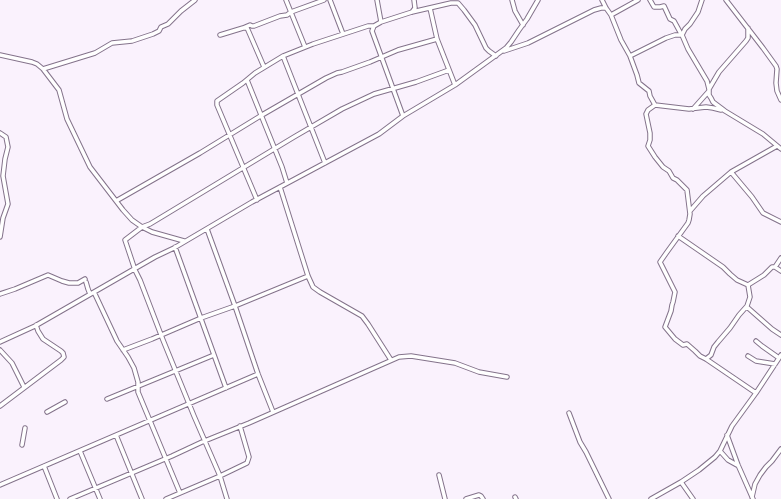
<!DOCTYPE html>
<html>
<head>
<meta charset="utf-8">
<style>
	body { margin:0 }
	canvas { display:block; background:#faf2fd }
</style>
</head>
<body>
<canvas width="781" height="499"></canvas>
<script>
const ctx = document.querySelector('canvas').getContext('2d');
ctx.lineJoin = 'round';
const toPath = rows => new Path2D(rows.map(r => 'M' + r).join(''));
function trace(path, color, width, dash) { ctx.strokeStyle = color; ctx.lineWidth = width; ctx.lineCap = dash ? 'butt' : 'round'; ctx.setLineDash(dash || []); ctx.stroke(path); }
const minor = toPath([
	[286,0,305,47],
	[330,0,343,34],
	[377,0,381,22],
	[512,0,515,11,523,25],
	[602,0,606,8,611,15,621,40,630,56,637,75,639,83,649,91,650,96,655,105,689,109,706,107,713,108,721,110],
	[650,0,654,7,660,7,664,6,670,19,674,21,680,32],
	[702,0,698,12,690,24,685,29,682,35,688,49,707,81,709,89,709,95,711,98,713,102,725,111,763,134,781,149],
	[726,0,763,48,776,66,777,69,776,83,777,91,781,100],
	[430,8,437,39,455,85],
	[412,12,415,8,414,0],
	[611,15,638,0],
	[244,28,247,28,248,30,264,67],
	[220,35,243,28,250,25,252,26,254,26,280,16,287,15,291,12,324,0],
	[504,51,528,43,594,10,601,8,606,8],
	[0,55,32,62,37,64,43,69,59,90,67,119,90,167,123,210,132,220,142,227,152,232,184,241],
	[283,56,325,163],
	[630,56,666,38,675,35,682,35],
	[43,69,95,53,112,43,132,41,153,34,159,31,161,27,168,24,181,11,195,0],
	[247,80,282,167,287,183],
	[709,89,719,72,746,41,748,38,748,28],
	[655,105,648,110,646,114,650,133,650,140,648,146,655,157,663,167,669,171,673,178,677,180,687,190,690,214,689,220,688,223,667,252,660,262,675,292,673,302,672,305,671,311,665,327,675,339,683,345,687,344,695,351,700,356,706,359,756,393],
	[693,109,709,91],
	[403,116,372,31,374,26,381,22,412,12,451,3,458,3,464,10,475,25,486,48,489,51,496,56],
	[0,133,6,137,8,147,5,159,3,176,8,204,3,218,0,237],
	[731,172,752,197,763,213,781,222],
	[280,187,308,276,313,287,320,292,362,316,368,324,391,360],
	[257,200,217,105,217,101,243,83,255,73,283,56,313,44,368,26,374,26],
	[116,201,200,153,262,115,326,78,337,73,342,72,370,62,398,50,437,39],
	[690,211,703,196,731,172,777,146],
	[207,229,235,306,258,374,273,412],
	[678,236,723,267,730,274,737,280,748,285],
	[175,247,226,388],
	[775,267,781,258],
	[86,282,88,289,90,294],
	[748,285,764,275,772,267,775,267,781,271],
	[94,292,117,341,128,357,134,368,138,382,138,392,180,493],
	[0,294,15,289,48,275,62,281,69,283,78,283,85,279],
	[747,307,772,329,781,335],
	[756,341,762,346,779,358],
	[0,342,35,326,155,257,174,248,252,202,379,134,403,116,455,85,506,48,511,42,519,30,527,19,538,0],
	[0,350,12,363,24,387],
	[123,350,152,339,201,318,235,306,308,276],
	[748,356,756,361,775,364],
	[706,359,711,355,714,347,718,342,730,328,739,315,747,306,750,297,748,285],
	[107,399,214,355],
	[0,406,61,360,64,357,63,353,61,351,43,339,38,331,36,325],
	[47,412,65,402],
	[569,413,580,442,586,452,609,499],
	[116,435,142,499],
	[727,435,738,465,753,499],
	[22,445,25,428],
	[80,451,100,499],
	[720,451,728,460,737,465],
	[44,466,57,499],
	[439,475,445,499],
	[681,482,693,499],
	[0,485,258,374],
	[515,497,516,499],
	[752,497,755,484,760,475,766,467,772,461,781,449],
	[70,499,172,456,202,442,249,423,399,357,411,356,455,363,479,372,507,377],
	[166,499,220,476,247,463,249,457,240,426],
	[227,499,220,476,194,416,163,340,140,280,135,270,125,240,142,227,150,224,294,137,342,109,374,94,416,82,449,70],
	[466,499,479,495,481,496,483,499],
	[651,499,681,482,699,470,715,457,720,451,732,426,756,393,781,355]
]);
trace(minor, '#84738b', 5.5);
trace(minor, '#fff', 3.5);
</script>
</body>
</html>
